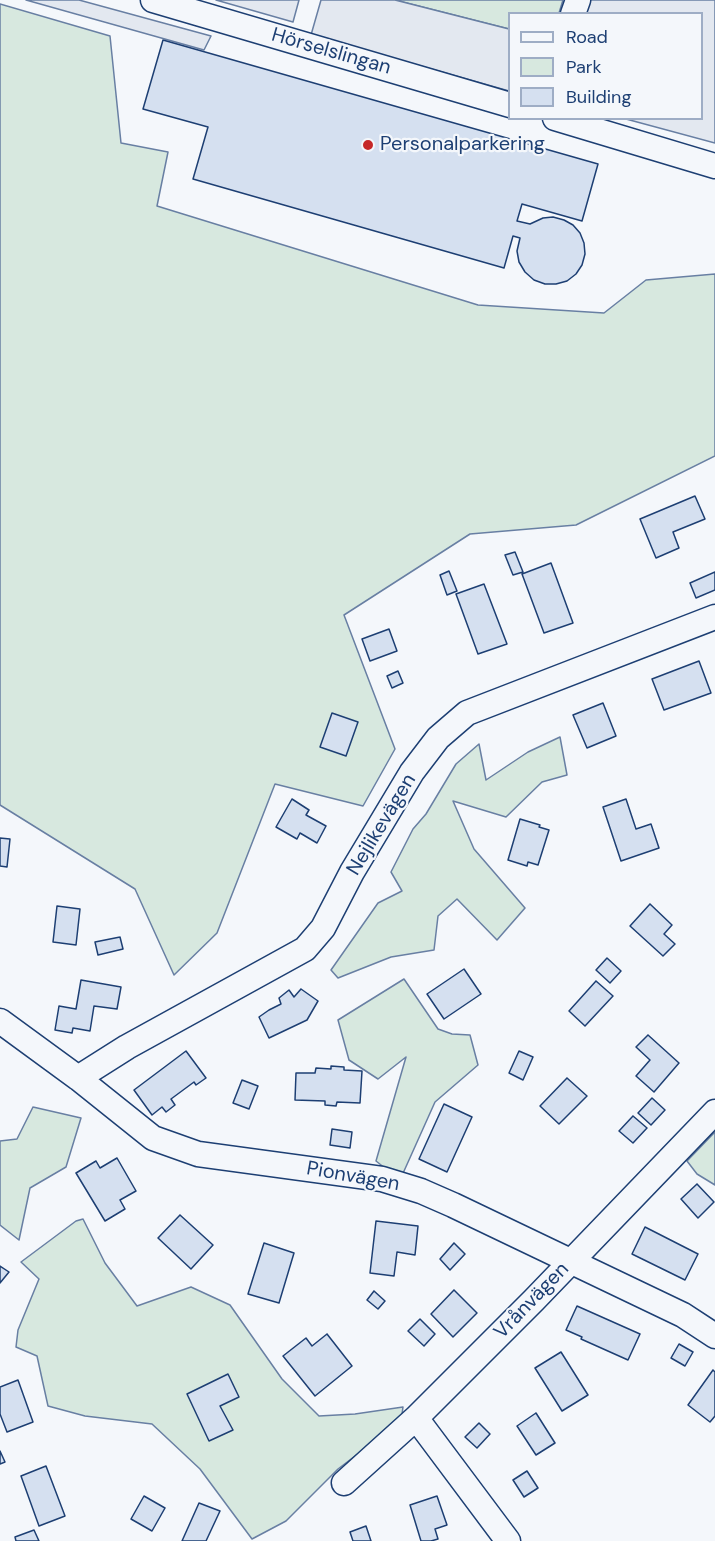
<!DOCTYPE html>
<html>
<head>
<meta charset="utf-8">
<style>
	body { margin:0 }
	#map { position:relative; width:715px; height:1541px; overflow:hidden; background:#f4f7fb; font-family:"DM Sans",sans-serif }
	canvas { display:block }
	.legend { position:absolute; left:508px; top:12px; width:195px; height:108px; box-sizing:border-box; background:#f4f7fb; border:2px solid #9eadc5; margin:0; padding:8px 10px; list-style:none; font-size:18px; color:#1d3f73 }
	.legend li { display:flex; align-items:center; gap:12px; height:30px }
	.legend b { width:30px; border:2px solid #9eadc5 }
</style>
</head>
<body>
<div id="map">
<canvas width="715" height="1541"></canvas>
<ul class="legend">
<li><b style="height:8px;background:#f4f7fb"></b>Road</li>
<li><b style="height:16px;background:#d7e8df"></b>Park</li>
<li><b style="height:16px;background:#d5e0f0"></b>Building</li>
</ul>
</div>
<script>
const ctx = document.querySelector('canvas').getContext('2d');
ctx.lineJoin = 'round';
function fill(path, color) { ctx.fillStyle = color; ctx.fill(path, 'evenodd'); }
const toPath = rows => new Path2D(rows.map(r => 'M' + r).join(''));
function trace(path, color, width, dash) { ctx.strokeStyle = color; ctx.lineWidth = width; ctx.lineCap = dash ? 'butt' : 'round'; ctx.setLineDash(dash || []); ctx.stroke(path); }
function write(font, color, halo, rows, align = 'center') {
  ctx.font = font + ' "DM Sans",sans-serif'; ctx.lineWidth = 4.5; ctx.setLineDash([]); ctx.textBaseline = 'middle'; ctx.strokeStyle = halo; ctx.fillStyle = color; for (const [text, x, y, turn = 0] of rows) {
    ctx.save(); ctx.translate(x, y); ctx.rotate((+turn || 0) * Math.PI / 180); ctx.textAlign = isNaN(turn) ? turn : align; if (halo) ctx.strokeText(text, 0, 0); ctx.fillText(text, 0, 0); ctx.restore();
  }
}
const green = toPath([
	[395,0,563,0,559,13,510,14,509,29,395,0],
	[0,4,110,36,121,143,168,152,157,206,478,305,604,313,646,280,715,274,715,456,576,525,470,534,344,615,395,749,363,806,275,784,217,933,174,975,135,889,0,805,0,4],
	[560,737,567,775,542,782,506,817,453,801,474,849,525,908,497,940,457,899,438,916,434,950,391,957,338,978,331,970,378,903,402,891,391,872,413,829,426,814,456,764,479,744,486,780,528,752,560,737],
	[404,979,438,1029,452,1034,470,1035,478,1065,435,1102,400,1180,376,1161,406,1057,378,1079,349,1060,338,1020,404,979],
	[33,1107,81,1118,66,1167,30,1188,19,1240,0,1225,0,1141,17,1139,33,1107],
	[715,1132,715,1185,697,1174,687,1161,715,1132],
	[83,1219,105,1263,137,1306,191,1287,230,1305,282,1379,319,1416,355,1414,403,1407,401,1421,338,1469,286,1521,252,1539,200,1469,152,1424,85,1416,48,1406,37,1356,16,1347,18,1330,39,1279,21,1262,76,1221,83,1219]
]);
const parking = toPath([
	[26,0,79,0,211,36,204,50,26,0],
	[216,0,299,0,293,22,216,0],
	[321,0,395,0,509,29,509,91,311,35,321,0],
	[585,0,715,0,715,143,626,119,702,118,702,14,581,14,585,0]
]);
const building = toPath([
	[163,40,598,164,582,221,522,204,517,221,530,224,543,218,553,217,564,220,573,225,580,233,584,243,585,254,582,265,576,274,567,281,556,284,545,284,534,280,525,272,519,262,517,251,520,238,513,236,504,268,193,179,208,127,143,109,163,40],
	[695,496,705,519,673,532,679,548,656,558,640,519,695,496],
	[515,552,523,572,513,575,505,555,515,552],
	[551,563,573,623,544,633,522,574,551,563],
	[449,571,457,591,447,595,440,575,449,571],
	[715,572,715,590,696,598,690,583,715,572],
	[484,584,507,644,478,654,456,594,484,584],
	[389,629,397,651,370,661,362,639,389,629],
	[699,661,711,693,664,710,652,679,699,661],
	[398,671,403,683,392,688,387,676,398,671],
	[603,703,616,736,587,748,573,715,603,703],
	[332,713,358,722,346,756,320,747,332,713],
	[292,799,309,810,306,815,326,826,317,843,300,833,297,839,276,827,292,799],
	[626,799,636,829,651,824,659,848,621,861,603,807,626,799],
	[520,819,540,825,539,827,549,830,538,865,528,862,527,866,508,860,520,819],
	[0,838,10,839,7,867,0,866,0,838],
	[650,904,672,925,664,934,675,944,663,956,630,926,650,904],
	[57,906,80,909,76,945,53,942,57,906],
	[120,937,123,949,98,955,95,942,120,937],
	[607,958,621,971,610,983,596,970,607,958],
	[464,969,481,994,444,1019,427,994,464,969],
	[81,980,121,987,117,1009,94,1006,90,1031,73,1028,72,1033,55,1030,59,1006,76,1009,81,980],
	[596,981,613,996,585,1026,569,1011,596,981],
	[301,989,318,1001,307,1020,269,1038,259,1017,269,1010,281,1004,279,998,289,990,294,997,301,989],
	[648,1035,679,1063,654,1092,636,1076,650,1060,636,1047,648,1035],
	[186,1051,206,1078,196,1085,194,1082,171,1099,175,1105,166,1112,162,1107,152,1115,134,1090,186,1051],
	[519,1051,533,1057,523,1080,509,1073,519,1051],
	[331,1066,344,1067,344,1070,362,1071,360,1103,337,1102,336,1106,325,1105,325,1101,295,1100,296,1073,315,1073,316,1068,331,1069,331,1066],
	[567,1078,587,1096,559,1124,540,1106,567,1078],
	[242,1080,258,1086,249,1109,233,1103,242,1080],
	[652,1098,665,1110,651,1125,638,1113,652,1098],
	[444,1104,472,1117,447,1172,419,1159,444,1104],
	[633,1116,647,1128,633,1143,619,1131,633,1116],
	[332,1129,352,1132,350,1148,330,1145,332,1129],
	[117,1158,136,1191,120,1200,125,1209,105,1221,76,1173,96,1161,100,1168,117,1158],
	[697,1184,714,1202,698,1218,681,1199,697,1184],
	[180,1215,213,1245,191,1269,158,1238,180,1215],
	[376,1221,418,1226,415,1255,397,1252,394,1276,370,1273,376,1221],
	[645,1227,698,1254,685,1280,632,1254,645,1227],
	[264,1243,294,1253,279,1303,248,1294,264,1243],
	[454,1243,465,1254,450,1270,440,1259,454,1243],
	[0,1266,9,1272,0,1283,0,1266],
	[454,1290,477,1313,453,1337,431,1314,454,1290],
	[374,1291,385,1301,378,1309,367,1300,374,1291],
	[577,1306,640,1334,628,1360,581,1339,582,1337,566,1330,577,1306],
	[420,1319,435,1334,424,1346,408,1331,420,1319],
	[327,1334,352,1366,315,1396,283,1356,306,1338,312,1346,327,1334],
	[679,1344,693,1352,685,1366,671,1358,679,1344],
	[561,1352,588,1395,562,1411,535,1368,561,1352],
	[713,1370,715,1372,715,1416,710,1422,688,1405,713,1370],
	[228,1374,239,1397,220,1406,233,1430,209,1441,187,1394,228,1374],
	[18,1380,33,1422,7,1432,0,1414,0,1387,18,1380],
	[536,1413,555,1443,536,1455,517,1426,536,1413],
	[479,1423,490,1434,477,1448,465,1437,479,1423],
	[0,1451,5,1462,0,1464,0,1451],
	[46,1466,65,1516,39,1526,21,1476,46,1466],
	[527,1471,538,1488,524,1497,513,1480,527,1471],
	[144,1496,165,1508,152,1531,131,1519,144,1496],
	[437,1496,447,1525,435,1529,438,1539,431,1541,421,1541,410,1505,437,1496],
	[199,1503,220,1511,206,1541,182,1541,199,1503],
	[366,1526,371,1541,353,1541,350,1532,366,1526],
	[34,1530,39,1541,16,1541,15,1537,34,1530]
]);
const minor = toPath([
	[153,0,510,105],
	[573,14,578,0],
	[555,118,715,166],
	[0,1021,78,1078,153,1138,198,1154,382,1179,421,1191,453,1205,683,1315,715,1336],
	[78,1078,127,1047,305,949,323,928,352,872,412,772,438,738,467,713,715,617],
	[416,1418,508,1541],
	[344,1483,416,1418,534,1300,715,1112]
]);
const markers = [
	[368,145,6,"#c62828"]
];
const streetNames = [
	["Hörselslingan",331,52,16],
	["Nejlikevägen",382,825,-59],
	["Pionvägen",353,1177,10],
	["Vrånvägen",532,1301,-46]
];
const poiNames = [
	["Personalparkering",380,145]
];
fill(green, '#d7e8df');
trace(green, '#687fa3', 1.5);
fill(parking, '#e3e8f0');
trace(parking, '#687fa3', 1.5);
fill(building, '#d5e0f0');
trace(building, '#1d3f73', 1.5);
trace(minor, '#1d3f73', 27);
trace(minor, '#f4f7fb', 24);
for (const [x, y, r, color] of markers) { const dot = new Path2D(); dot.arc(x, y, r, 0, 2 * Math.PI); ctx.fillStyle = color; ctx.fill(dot); trace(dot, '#f4f7fb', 2); }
write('20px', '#1d3f73', '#f4f7fb', streetNames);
write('20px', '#1d3f73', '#f4f7fb', poiNames, 'left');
</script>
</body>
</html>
